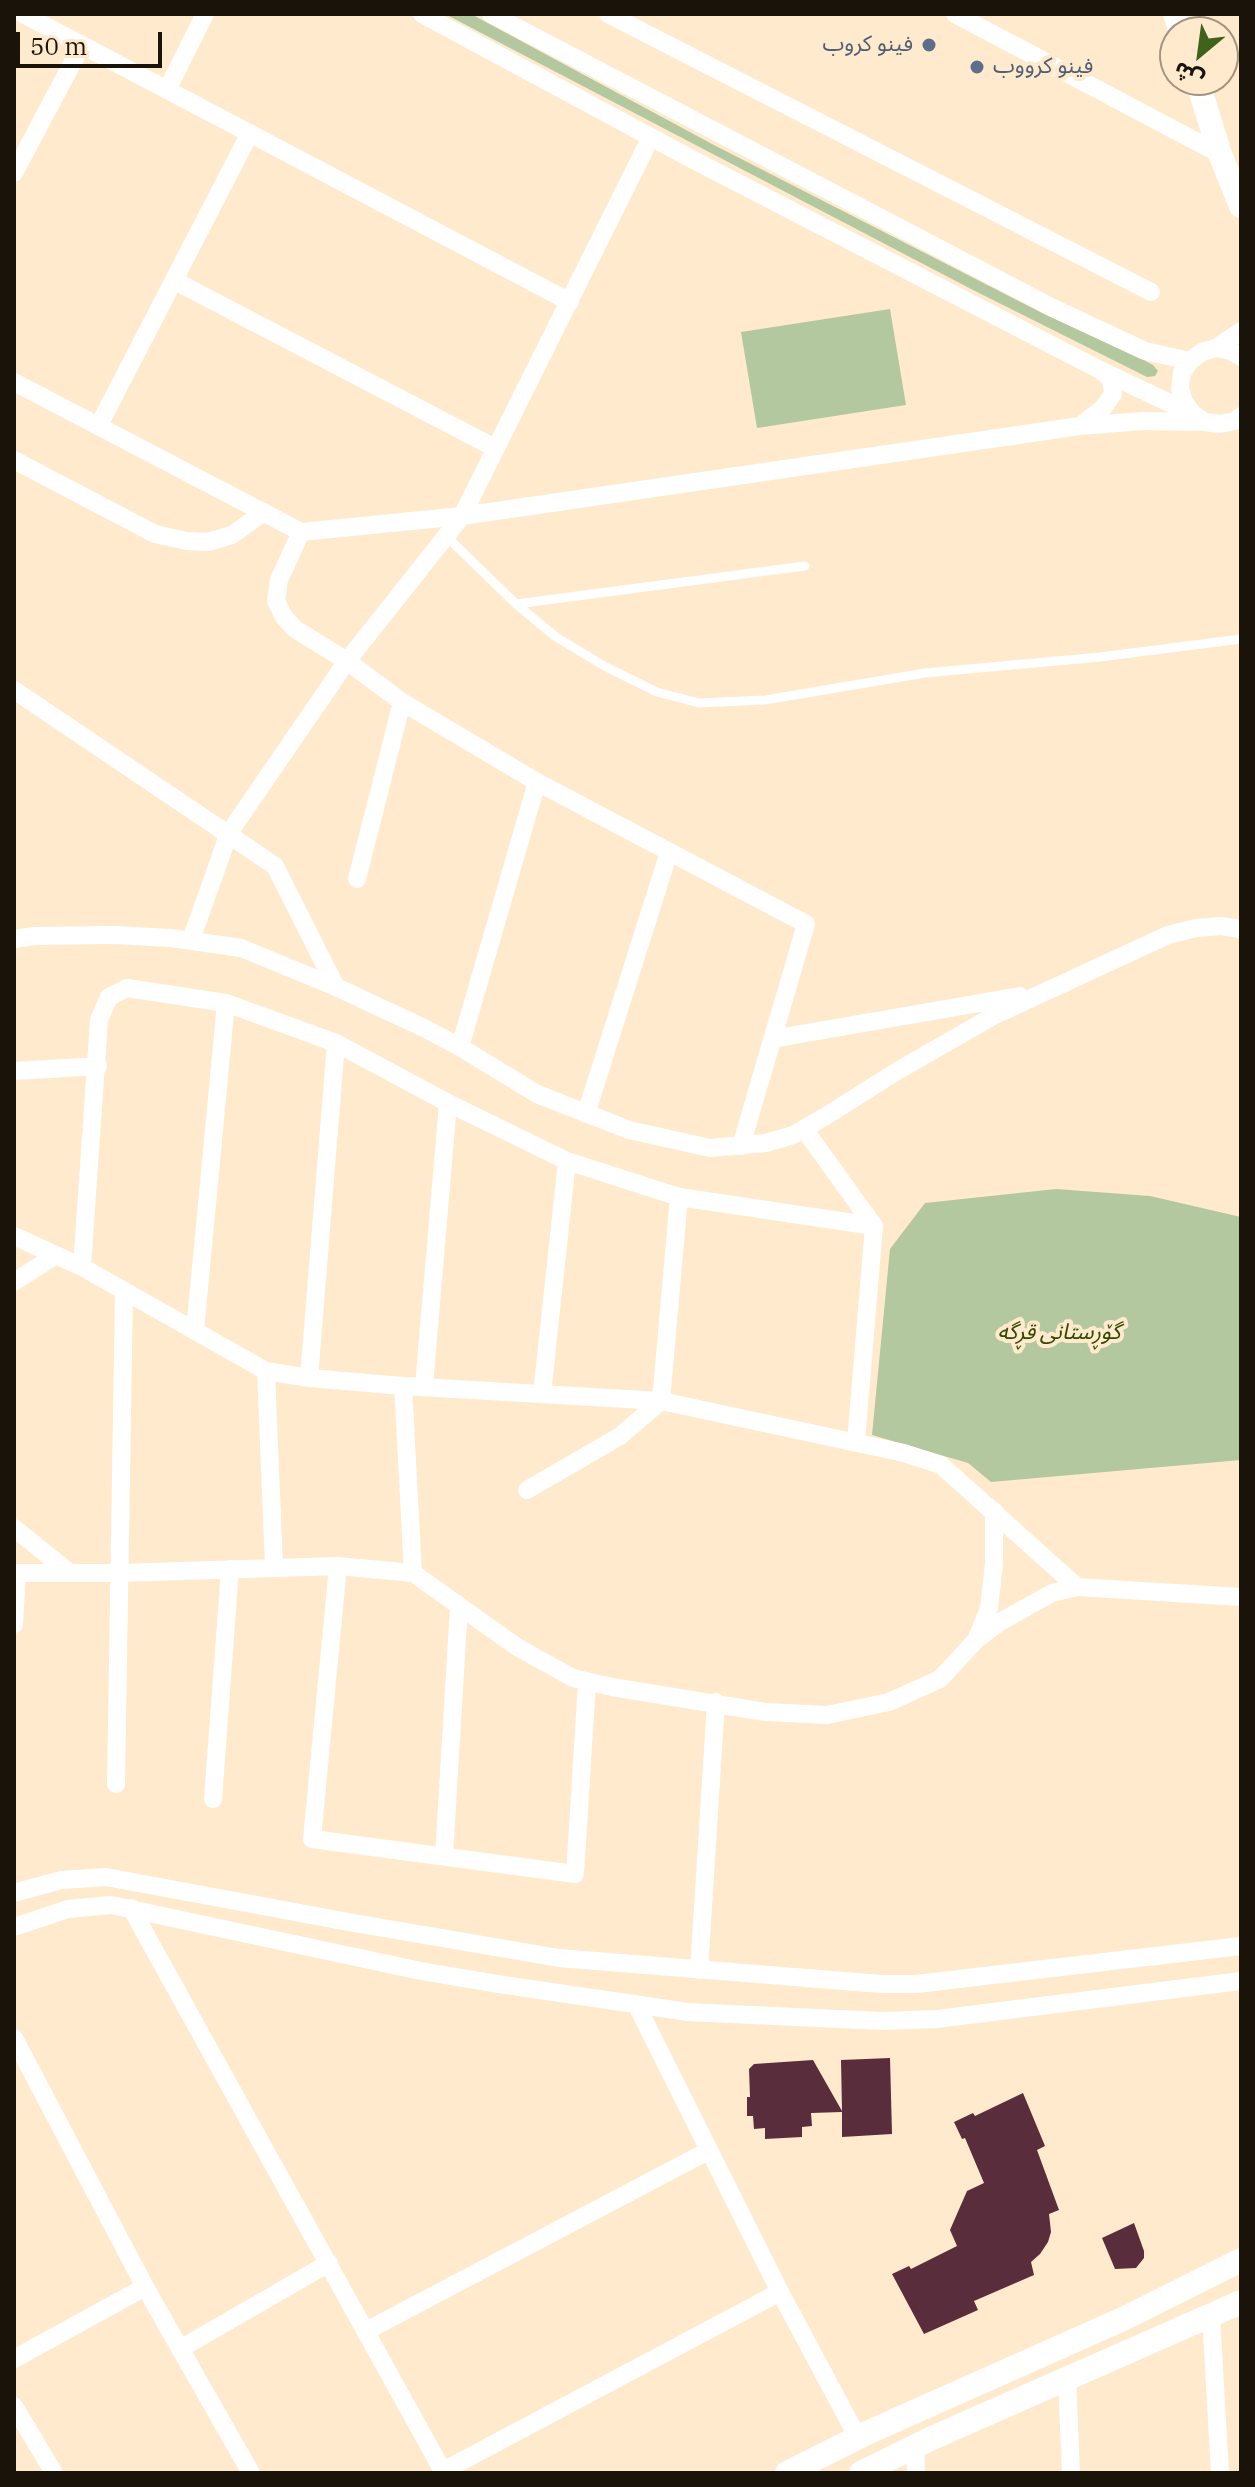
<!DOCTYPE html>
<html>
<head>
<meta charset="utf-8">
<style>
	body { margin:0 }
	#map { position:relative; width:1255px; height:2487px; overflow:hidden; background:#ffeacd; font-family:"IBM Plex Serif","Noto Sans Arabic",serif }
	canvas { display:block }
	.frame { position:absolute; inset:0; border:16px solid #1a1309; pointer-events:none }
	.north { position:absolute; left:1159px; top:16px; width:80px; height:80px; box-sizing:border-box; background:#ffeacd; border:2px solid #a3947f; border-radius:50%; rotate:209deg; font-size:22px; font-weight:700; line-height:32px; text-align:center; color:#1a1309 }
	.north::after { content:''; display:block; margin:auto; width:28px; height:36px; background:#40631b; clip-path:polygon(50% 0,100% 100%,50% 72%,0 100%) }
	.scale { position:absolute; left:16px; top:32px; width:146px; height:36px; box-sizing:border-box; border:4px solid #1a1309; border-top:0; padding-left:10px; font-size:24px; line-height:28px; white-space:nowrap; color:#1a1309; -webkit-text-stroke:6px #ffeacd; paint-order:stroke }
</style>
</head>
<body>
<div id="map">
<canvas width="1255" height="2487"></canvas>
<div class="frame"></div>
<div class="north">ش</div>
<div class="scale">50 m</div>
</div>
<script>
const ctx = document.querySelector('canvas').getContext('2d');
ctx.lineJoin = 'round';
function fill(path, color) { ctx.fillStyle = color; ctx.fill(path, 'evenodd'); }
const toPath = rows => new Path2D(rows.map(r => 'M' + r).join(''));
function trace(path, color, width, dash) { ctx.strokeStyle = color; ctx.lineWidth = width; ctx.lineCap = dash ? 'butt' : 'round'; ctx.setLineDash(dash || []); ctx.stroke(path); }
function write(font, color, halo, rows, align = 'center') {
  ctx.font = font + ' "IBM Plex Serif","Noto Sans Arabic",serif'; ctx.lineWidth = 8; ctx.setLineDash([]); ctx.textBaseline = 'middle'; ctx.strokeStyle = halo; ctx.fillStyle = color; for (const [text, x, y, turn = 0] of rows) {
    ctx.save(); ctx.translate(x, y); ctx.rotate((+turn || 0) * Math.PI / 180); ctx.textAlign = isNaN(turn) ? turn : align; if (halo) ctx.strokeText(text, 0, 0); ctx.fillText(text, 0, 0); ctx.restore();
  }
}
const green = toPath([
	[445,14,471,14,712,144,1044,314,1131,353,1153,365,1158,371,1155,376,1147,377,973,290],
	[890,309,906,405,757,428,741,332],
	[1056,1189,1150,1196,1241,1217,1241,1460,991,1482,968,1463,872,1435,890,1249,925,1203]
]);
const building = toPath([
	[890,2058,892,2134,842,2137,842,2112,811,2113,812,2126,802,2127,802,2137,765,2139,765,2128,754,2129,753,2116,747,2116,747,2097,750,2097,749,2069,754,2064,813,2060,842,2111,841,2060],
	[1023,2093,1045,2146,1037,2150,1059,2210,1049,2214,1051,2232,1048,2242,1040,2254,1031,2262,1034,2275,974,2301,978,2310,924,2334,892,2274,909,2266,911,2269,957,2246,950,2230,967,2191,984,2183,965,2138,962,2139,954,2122,973,2113,975,2116],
	[1134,2223,1144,2251,1144,2258,1136,2268,1115,2269,1102,2238]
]);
const service = toPath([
	[446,536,516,604,556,637,606,667,657,692,699,703,765,700,925,673,1100,657,1241,639],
	[516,604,805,566]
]);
const minor = toPath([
	[23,14,570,302],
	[422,14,686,156,1102,371,1193,414],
	[491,14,1053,308,1145,351,1190,361],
	[608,14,1151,292],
	[955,14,1220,154],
	[167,90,205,14],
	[14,173,82,45],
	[175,281,495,448],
	[1241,331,1216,348,1202,352,1190,361,1182,373,1180,388,1184,402,1193,414,1205,422,1220,424,1235,421,1241,416],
	[1216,348,1231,351,1241,357],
	[14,382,301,532,462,516,1080,426,1142,421,1205,422],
	[99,425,250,133],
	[1080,426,1103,408,1113,394,1111,379,1102,371],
	[14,460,155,534,187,541,208,542,232,535,264,512],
	[301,532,279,580,276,601,284,617,295,629,347,661,402,702,537,782,806,924,741,1146],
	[14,690,275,866,336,987],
	[357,879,402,702],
	[14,939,34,936,114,935,171,938,241,948,336,987,424,1028,460,1047,537,1094,629,1130,710,1148,766,1143,793,1135,826,1116,899,1070,995,1015,1168,935,1196,928,1221,926,1241,929],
	[191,940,229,833,347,661,462,516,651,137],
	[772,1039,1020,996],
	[460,1047,537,782],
	[14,1071,98,1066],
	[586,1114,669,852],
	[804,1129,874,1226,856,1442],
	[14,1236,82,1267,266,1371,309,1378,403,1386,661,1401,904,1453,941,1465,1077,1587,1241,1597],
	[82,1267,99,1020,109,997,127,988,226,1003,336,1043,448,1103,567,1161,679,1197,874,1226],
	[14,1282,56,1255],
	[195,1331,226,1003],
	[266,1371,274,1567],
	[309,1378,336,1043],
	[403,1386,413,1573],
	[424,1386,448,1103],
	[542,1394,567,1161],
	[527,1490,620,1436,661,1401,679,1197],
	[14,1528,70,1573],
	[338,1566,312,1839,575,1874,587,1682],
	[14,1573,119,1573,338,1566,413,1573,517,1647,573,1678,612,1687,765,1712,827,1715,889,1702,940,1679,977,1639,1000,1622,1052,1593,1077,1587],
	[14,1624,17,1573],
	[977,1638,989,1608,994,1564,994,1511],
	[116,1784,124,1291],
	[213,1799,230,1569],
	[444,1856,459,1606],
	[14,1893,61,1880,106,1877,354,1923,559,1958,881,1984,916,1984,1241,1946],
	[131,1908,444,2473],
	[14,1927,68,1909,111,1905,421,1971,498,1984,688,2012,882,2021,937,2019,1241,1981],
	[699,1970,716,1702],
	[636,2004,780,2292,858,2438],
	[14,2038,145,2287,251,2473],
	[1211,2316,1220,2473],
	[366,2331,708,2151],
	[180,2349,329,2263],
	[14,2359,145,2287],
	[1067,2378,1071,2473],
	[14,2406,54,2473],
	[915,2446,916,2473],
	[443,2471,780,2292]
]);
const tertiary = toPath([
	[1175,14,1181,32],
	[1197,80,1220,154,1241,206],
	[787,2473,869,2432,1123,2319,1241,2260],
	[861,2473,930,2439,1241,2302]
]);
const markers = [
	[929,45,8,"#5c6f8a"],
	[977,67,8,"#5c6f8a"]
];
const serviceNames = [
	["فينو كروب",913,45],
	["فینو کرووب",993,67,"left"]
];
const parkNames = [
	["گۆڕستانی قڕگە",1059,1333]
];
fill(green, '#b3c89f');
fill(building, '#5a2d3d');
trace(service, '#fff', 9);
trace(minor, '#fff', 18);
trace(tertiary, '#fff', 24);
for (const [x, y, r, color] of markers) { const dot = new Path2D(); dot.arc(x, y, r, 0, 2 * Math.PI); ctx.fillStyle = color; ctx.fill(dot); trace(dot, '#ffeacd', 3); }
write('22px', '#4e5e75', '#ffeacd', serviceNames, 'right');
write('italic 22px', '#2f4a00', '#ffeacd', parkNames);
</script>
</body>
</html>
